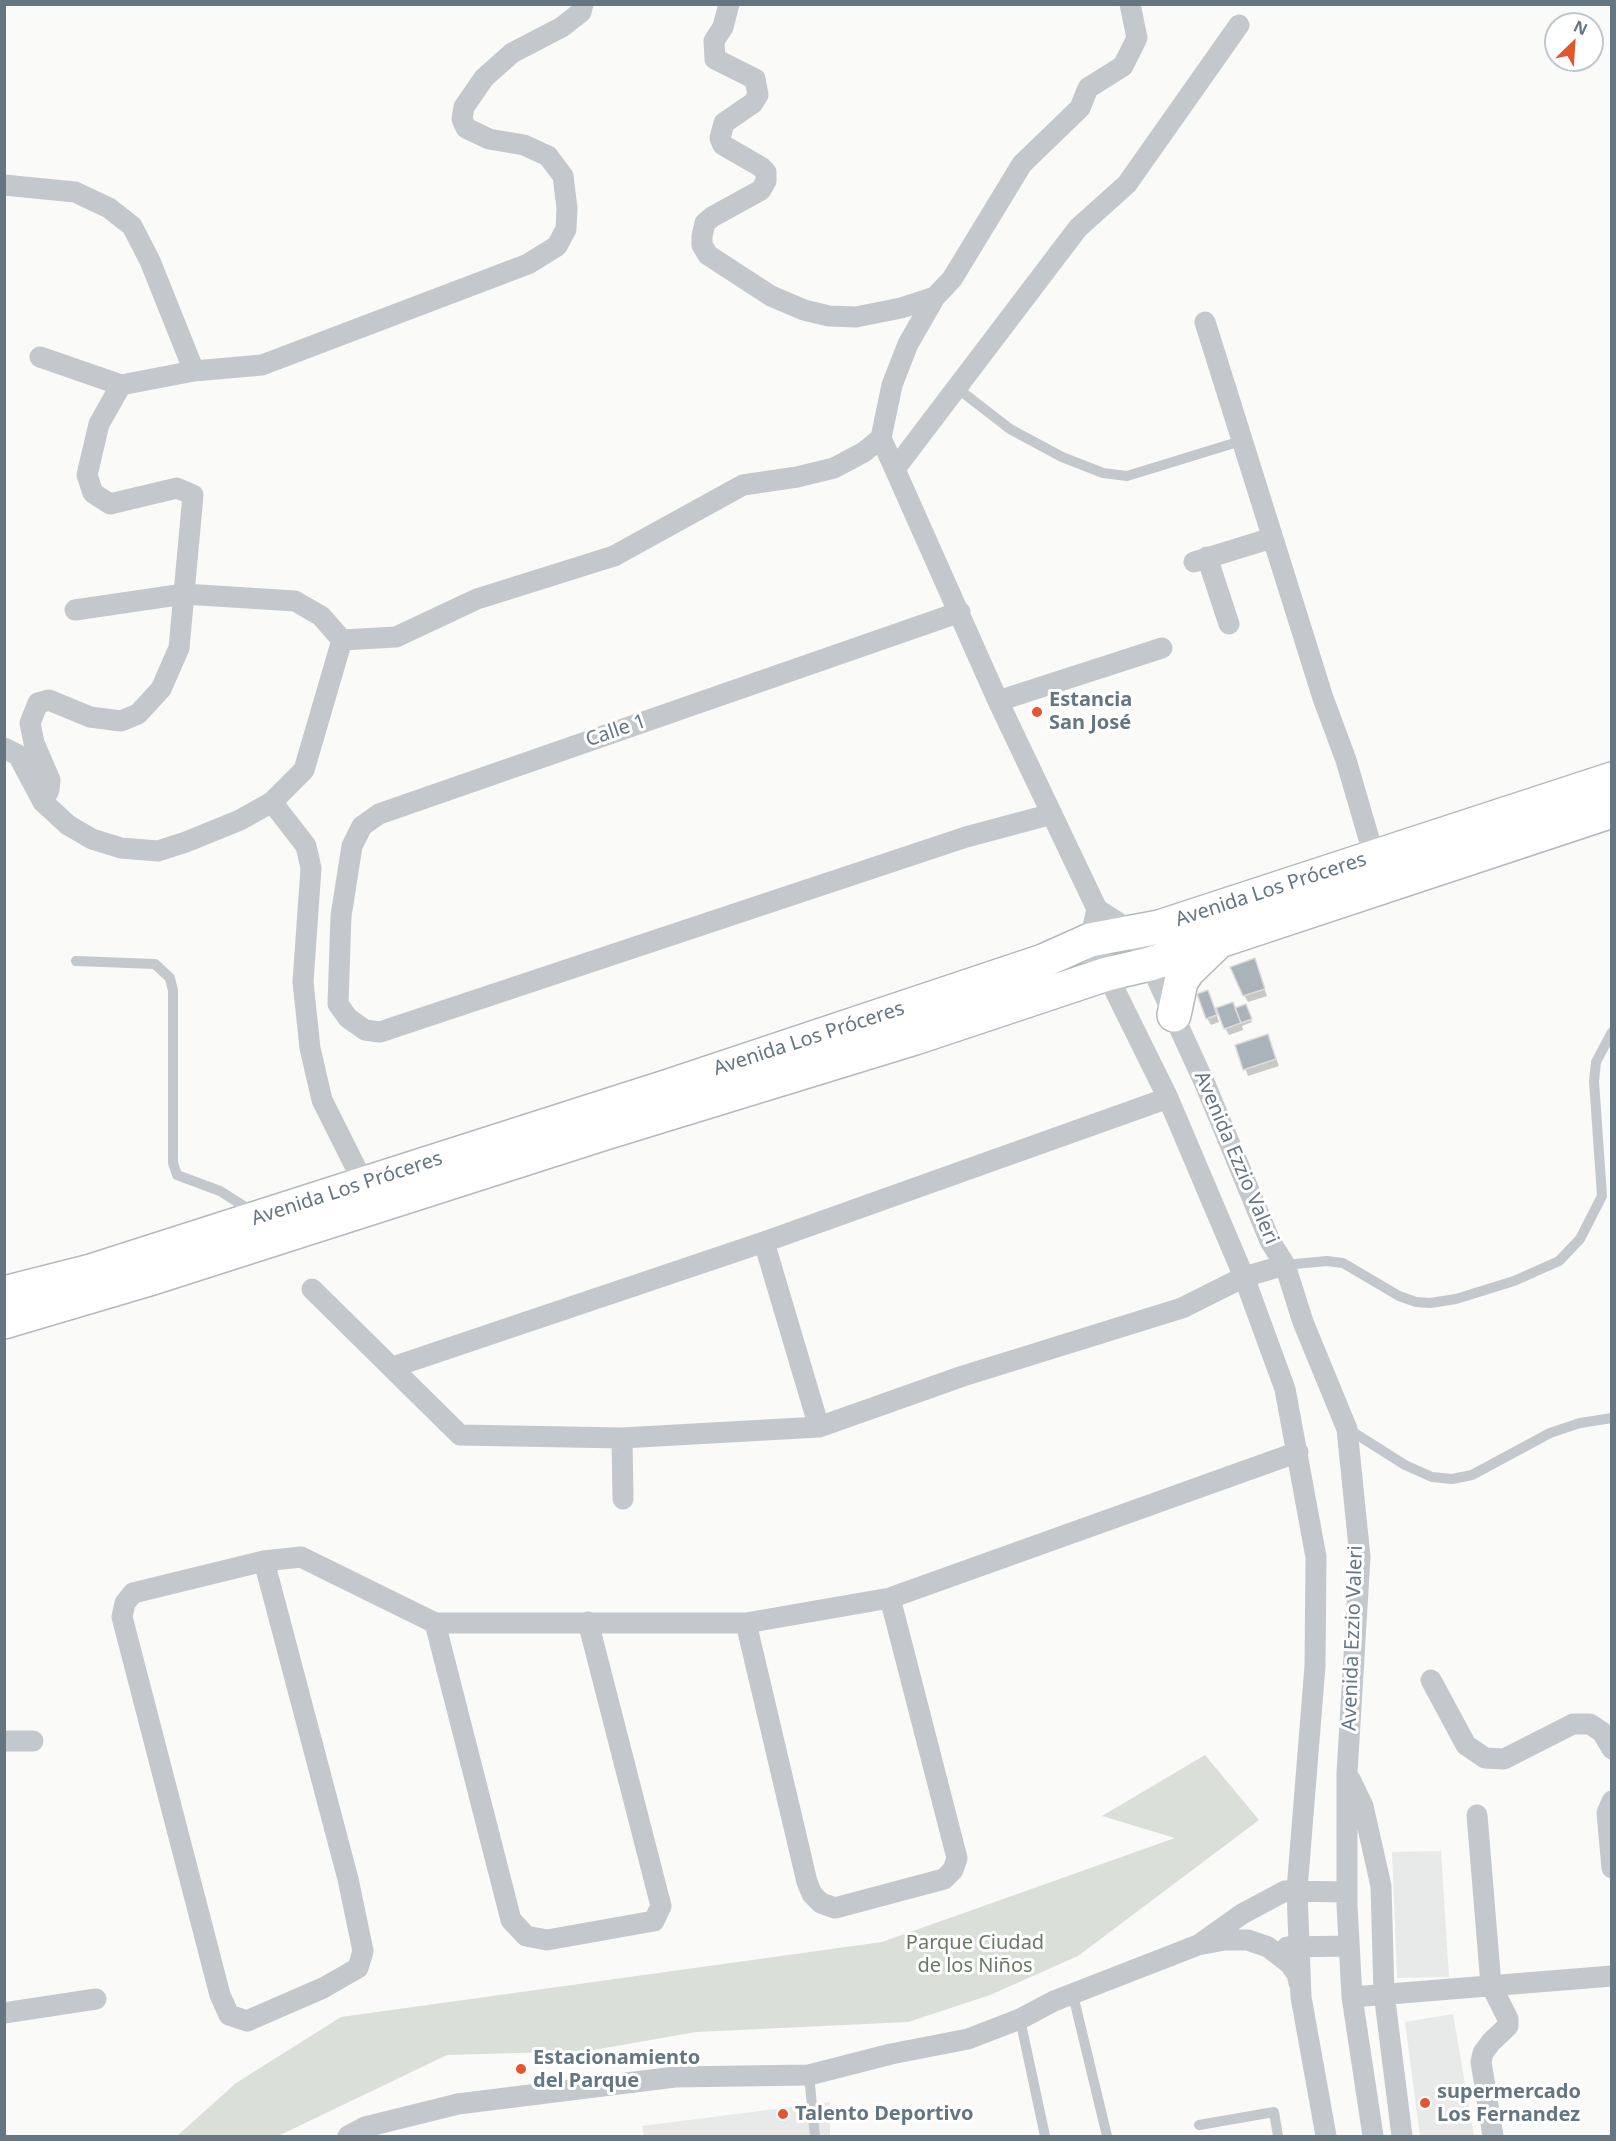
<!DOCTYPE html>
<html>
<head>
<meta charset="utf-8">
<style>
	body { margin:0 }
	#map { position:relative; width:1616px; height:2141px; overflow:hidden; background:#fafaf8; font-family:"Noto Sans",sans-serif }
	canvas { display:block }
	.frame { position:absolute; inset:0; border:6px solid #657683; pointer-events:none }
	.north { position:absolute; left:1544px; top:12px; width:60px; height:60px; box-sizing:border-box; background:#fff; border:2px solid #c1c8cd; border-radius:50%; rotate:25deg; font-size:16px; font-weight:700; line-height:24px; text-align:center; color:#657683 }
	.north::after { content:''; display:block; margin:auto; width:21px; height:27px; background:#e4572e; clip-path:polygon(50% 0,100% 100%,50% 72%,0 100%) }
</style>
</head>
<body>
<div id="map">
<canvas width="1616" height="2141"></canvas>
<div class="frame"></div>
<div class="north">N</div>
</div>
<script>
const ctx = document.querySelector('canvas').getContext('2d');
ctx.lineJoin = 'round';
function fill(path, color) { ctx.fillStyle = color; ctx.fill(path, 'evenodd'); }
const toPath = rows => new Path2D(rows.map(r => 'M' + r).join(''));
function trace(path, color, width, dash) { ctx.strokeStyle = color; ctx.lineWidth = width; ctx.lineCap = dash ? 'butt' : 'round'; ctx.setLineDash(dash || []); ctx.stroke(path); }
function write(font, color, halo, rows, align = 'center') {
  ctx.font = font + ' "Noto Sans",sans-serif'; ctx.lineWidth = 6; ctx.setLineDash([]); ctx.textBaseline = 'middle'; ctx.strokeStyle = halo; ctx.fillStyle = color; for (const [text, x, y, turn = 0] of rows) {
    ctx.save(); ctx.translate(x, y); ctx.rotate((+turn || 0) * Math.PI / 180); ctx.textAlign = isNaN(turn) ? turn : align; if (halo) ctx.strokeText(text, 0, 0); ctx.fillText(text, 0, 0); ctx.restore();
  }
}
const built = toPath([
	[1441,1851,1449,1977,1397,1978,1392,1852],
	[1453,2014,1474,2136,1420,2136,1405,2022],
	[830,2102,830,2136,644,2136,642,2126]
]);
const green = toPath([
	[1205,1755,1259,1820,1078,1956,990,1995,908,2022,696,2032,588,2051,447,2055,278,2136,177,2136,236,2083,341,2017,882,1942,1175,1838,1102,1816]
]);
const shadow = toPath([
	[1254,960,1267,996,1248,1002,1244,995],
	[1211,998,1219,1022,1211,1025,1207,1018],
	[1247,1008,1252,1022,1242,1026,1243,1030,1229,1035,1225,1028,1235,1009],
	[1268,1036,1279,1066,1248,1076,1237,1046]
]);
const building = toPath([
	[1255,958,1265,989,1243,996,1230,967,1255,958],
	[1208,990,1217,1015,1206,1019,1197,994,1208,990],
	[1233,1002,1241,1023,1224,1029,1216,1008,1233,1002],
	[1246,1004,1252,1019,1241,1023,1235,1008,1246,1004],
	[1268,1034,1276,1059,1243,1070,1235,1045,1268,1034]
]);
const service = toPath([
	[957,388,1010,429,1062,457,1103,473,1127,476,1241,441],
	[76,961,155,964,170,978,173,991,173,1163,177,1175,220,1191,247,1208,251,1214],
	[1285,1265,1327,1261,1343,1263,1399,1296,1416,1302,1430,1303,1456,1299,1514,1281,1559,1261,1580,1239,1602,1196,1594,1081,1596,1062,1612,1032],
	[1348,1429,1405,1465,1432,1477,1452,1479,1472,1475,1550,1433,1580,1423,1612,1418],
	[1073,1995,1107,2136],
	[1020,2019,1045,2136],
	[809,2075,815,2136],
	[1199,2125,1274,2112,1278,2136]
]);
const minor = toPath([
	[729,4,723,27,714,41,715,59,755,79,758,95,753,103,724,123,720,138,723,145,761,167,766,172,766,181,761,190,712,217,705,223,702,236,702,245,708,255,771,296,804,310,829,316,856,317,901,308,935,297,908,344,892,385,881,438,998,701,1097,909,1090,940,1168,1098,1244,1277,1285,1389,1316,1557,1315,1666,1297,1890,1301,1997,1326,2136],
	[4,185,75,192,109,208,132,226,150,261,194,371],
	[935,297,952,279,1022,164,1080,108,1088,88,1123,66,1137,38,1130,4],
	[1205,322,1323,698,1346,760,1374,856],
	[40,357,121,385,194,371,262,365,528,264,557,246,566,229,567,208,563,176,548,156,524,145,489,139,466,128,462,119,464,107,484,78,512,53,562,27,581,12,583,4],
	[895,469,1078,228,1127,184,1239,25],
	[1207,557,1229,624],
	[1194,562,1272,538],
	[75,610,184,594,295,601,321,616,342,640],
	[960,612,379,814,362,826,352,846,341,916,338,1004,348,1018,365,1030,380,1032,966,837,1052,814],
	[998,701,1162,648],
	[4,748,18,755,43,802,68,825,92,839,121,848,158,851,186,842,240,820,272,802,304,770,342,640,396,637,477,599,614,556,743,485,797,477,834,468,864,452,881,438],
	[43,802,49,790,50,780,34,743,30,723,38,703,49,700,90,717,121,721,138,714,161,689,179,648,193,495,177,488,110,504,93,493,87,475,99,424,121,385],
	[272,802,306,846,311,868,303,982,310,1048,322,1100,364,1184],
	[1097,909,1133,932,1150,964,1205,1084,1270,1241,1285,1265,1303,1322,1347,1429,1360,1557,1347,1773,1347,1905,1352,1997,1373,2136],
	[764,1242,819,1427],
	[312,1289,460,1435,622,1438,819,1427,963,1376,1182,1308,1244,1277,1285,1265],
	[393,1367,764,1242,1168,1098],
	[622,1438,623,1499],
	[264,1561,348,1879,363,1951,358,1968,323,1988,247,2021,229,2015,220,1995,122,1617,125,1603,133,1593,264,1561,301,1557,435,1623,746,1623,890,1598,1298,1452],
	[435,1623,511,1920,526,1936,547,1940,654,1921,661,1906,588,1622],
	[746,1623,807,1882,812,1894,821,1903,835,1908,944,1879,953,1870,957,1858,890,1598],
	[1431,1680,1466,1745,1485,1758,1504,1759,1573,1724,1590,1724,1602,1732,1612,1749],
	[4,1741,33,1741],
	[1350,1779,1363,1806,1381,1886,1384,1993,1402,2136],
	[1612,1801,1607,1813,1612,1868],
	[1477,1815,1491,1985,1508,2019,1508,2026,1491,2042,1483,2053,1481,2062,1493,2136],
	[1201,1943,1242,1914,1285,1891,1347,1892],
	[1287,1947,1349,1946],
	[1352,1997,1612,1976],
	[4,2013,96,1999],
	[348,2136,365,2127,458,2104,675,2077,809,2075,891,2054,968,2039,1020,2019,1054,2001,1198,1945,1225,1940,1248,1940,1268,1947,1290,1964,1297,1974,1299,1983]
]);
const trunk = toPath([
	[1174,1015,1181,982,1188,971,1215,945],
	[4,1293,91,1271,669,1086,1043,961,1090,940,1159,927,1612,779],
	[4,1322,146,1280,605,1133,915,1038,1107,974,1150,964,1612,811]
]);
const markers = [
	[1037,712,6,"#e4572e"],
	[521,2069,6,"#e4572e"],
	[1425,2103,6,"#e4572e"],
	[783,2114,6,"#e4572e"]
];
const poiNames = [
	["Estancia",1049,700],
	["San José",1049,723],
	["Estacionamiento",533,2058],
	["del Parque",533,2081],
	["supermercado",1437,2092],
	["Los Fernandez",1437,2115],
	["Talento Deportivo",795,2114]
];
const streetNames = [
	["Calle 1",616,731,-19],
	["Avenida Los Próceres",1271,890,-18],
	["Avenida Los Próceres",809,1039,-18],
	["Avenida Ezzio Valeri",1236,1158,67],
	["Avenida Los Próceres",347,1189,-18],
	["Avenida Ezzio Valeri",1353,1638,-88]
];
const parkNames = [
	["Parque Ciudad",975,1943],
	["de los Niños",975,1966]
];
fill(built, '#e8e9e9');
fill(green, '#dadfd7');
fill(shadow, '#0003');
fill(building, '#aab3b9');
trace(building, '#dcdcda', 1.5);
trace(trunk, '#b4b9bd', 36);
trace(service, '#c3c8cc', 10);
trace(minor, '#c3c8cc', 21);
trace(trunk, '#fff', 33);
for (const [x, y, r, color] of markers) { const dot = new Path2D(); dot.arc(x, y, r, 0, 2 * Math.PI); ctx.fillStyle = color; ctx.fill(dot); trace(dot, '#fff', 2); }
write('bold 20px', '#657683', '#fff', poiNames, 'left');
write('20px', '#657683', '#fff', streetNames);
write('20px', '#687a64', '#fff', parkNames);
</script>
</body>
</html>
